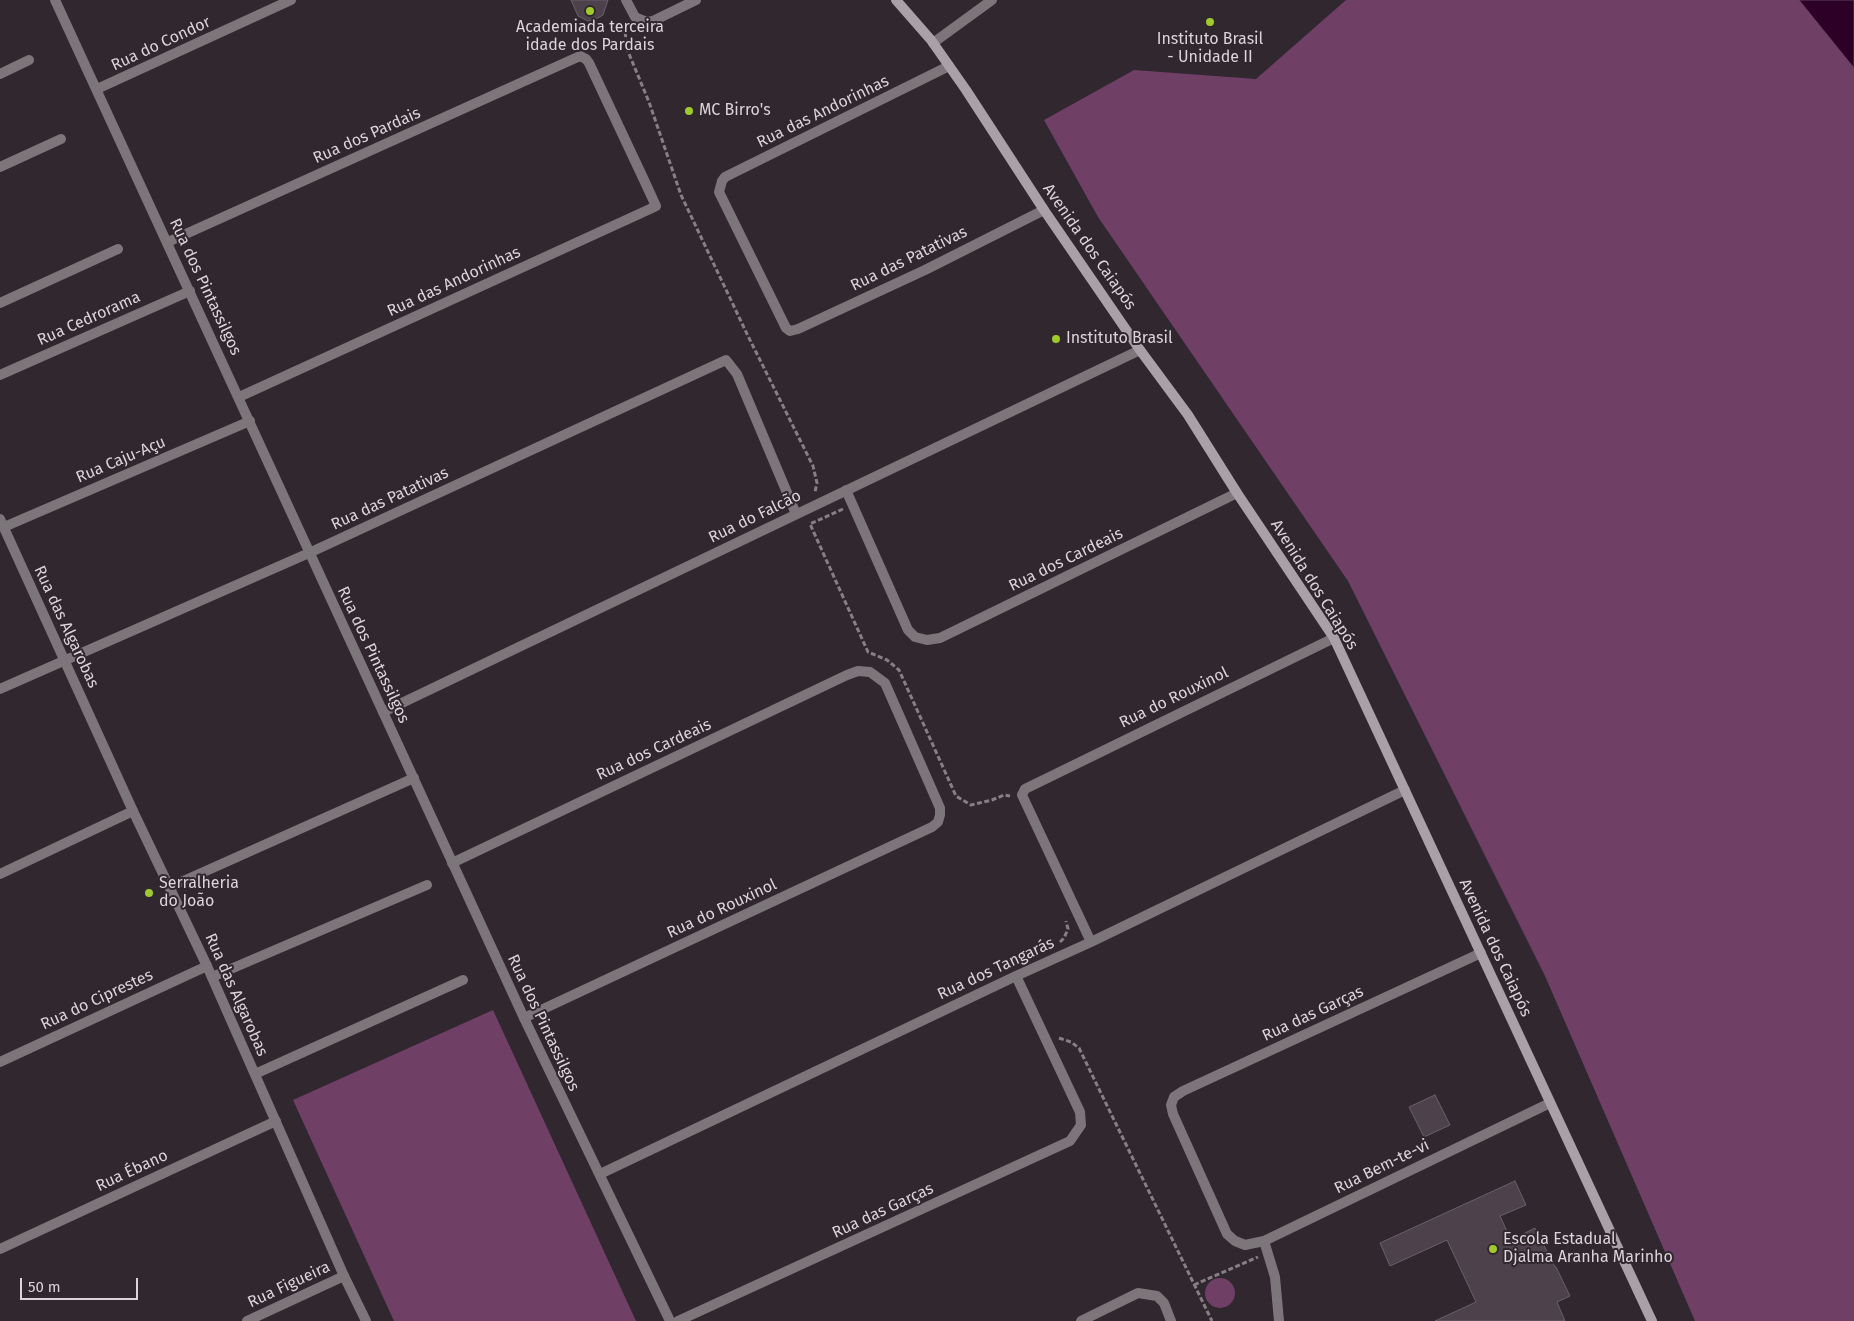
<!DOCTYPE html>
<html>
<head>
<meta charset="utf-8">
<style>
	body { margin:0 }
	#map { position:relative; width:1854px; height:1321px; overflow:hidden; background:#31272f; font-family:"Fira Sans",sans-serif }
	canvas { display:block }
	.scale { position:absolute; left:20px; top:1278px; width:118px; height:22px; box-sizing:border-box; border:2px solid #dbd4d9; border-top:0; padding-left:6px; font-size:15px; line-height:18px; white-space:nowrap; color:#dbd4d9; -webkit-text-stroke:4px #31272f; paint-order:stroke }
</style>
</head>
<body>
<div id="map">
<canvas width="1854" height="1321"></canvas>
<div class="scale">50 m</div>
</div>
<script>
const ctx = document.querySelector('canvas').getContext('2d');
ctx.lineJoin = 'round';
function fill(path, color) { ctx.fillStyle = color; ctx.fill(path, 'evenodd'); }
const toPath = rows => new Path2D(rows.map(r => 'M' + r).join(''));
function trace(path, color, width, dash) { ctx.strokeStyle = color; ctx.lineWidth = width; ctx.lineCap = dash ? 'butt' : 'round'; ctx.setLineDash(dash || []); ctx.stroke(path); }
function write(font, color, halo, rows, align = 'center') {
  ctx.font = font + ' "Fira Sans",sans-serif'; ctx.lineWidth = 4; ctx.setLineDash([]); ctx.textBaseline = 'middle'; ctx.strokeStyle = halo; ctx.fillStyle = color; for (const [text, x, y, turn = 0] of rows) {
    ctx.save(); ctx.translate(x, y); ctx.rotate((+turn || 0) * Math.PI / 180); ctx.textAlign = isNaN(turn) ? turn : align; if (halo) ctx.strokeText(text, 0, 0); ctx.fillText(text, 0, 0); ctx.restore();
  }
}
const green = toPath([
	[1346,0,1854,0,1854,1321,1695,1321,1545,976,1348,581,1098,217,1044,120,1134,70,1256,79],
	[493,1010,636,1321,394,1321,293,1100],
	'1205 1293a15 15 0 1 1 30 0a15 15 0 1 1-30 0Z'
]);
const water = toPath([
	[1799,0,1854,0,1854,68,1799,0]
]);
const building = toPath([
	[571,0,608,0,603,15,594,20,588,21,578,16,571,0],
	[1435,1095,1450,1125,1424,1137,1409,1107,1435,1095],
	[1515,1181,1526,1205,1500,1216,1511,1240,1535,1228,1555,1267,1556,1267,1570,1296,1557,1302,1565,1321,1435,1321,1476,1302,1447,1240,1390,1266,1380,1243,1515,1181]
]);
const path = toPath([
	[627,25,625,31,627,49,649,102,681,195,748,336,813,466,817,483,815,492],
	[843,509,810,524,868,652,887,660,899,670,956,796,971,805,992,800,1004,795,1010,796],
	[1060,942,1064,938,1068,929,1066,921],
	[1059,1038,1071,1042,1079,1048,1212,1321],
	[1194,1285,1258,1257]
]);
const minor = toPath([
	[626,0,635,17,647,22,653,21,696,0],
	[933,43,992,0],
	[949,66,725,177,722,181,719,192,786,328,790,331,798,329,925,270,1044,210],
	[0,74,29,60],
	[97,89,291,0],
	[0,167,61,139],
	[168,242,580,56,586,59,589,63,644,180,656,206,650,209,239,397],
	[0,303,118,249],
	[0,375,190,291],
	[846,490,908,630,915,637,927,640,940,638,1237,493],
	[4,527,250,421],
	[0,689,309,553,726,360,737,374,796,514],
	[383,712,1140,350],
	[452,863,847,675,858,671,870,672,885,683,940,808,940,815,938,822,932,827,524,1018],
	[0,874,133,811],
	[170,887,414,778],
	[1091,942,1022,795,1025,789,1334,638],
	[1481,953,1183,1091,1174,1097,1171,1105,1173,1114,1227,1234,1235,1241,1245,1245,1264,1241,1550,1103],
	[212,977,427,885],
	[0,1062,207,966],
	[255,1074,463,980],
	[600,1174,1016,976,1091,942,1405,790],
	[1264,1241,1275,1277,1279,1321],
	[0,1249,276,1121],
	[247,1321,344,1276],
	[678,1321,1070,1141,1081,1125,1080,1112,1016,976],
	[1081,1321,1138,1293,1157,1296,1164,1303,1171,1321]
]);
const tertiary = toPath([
	[55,0,524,1018,670,1321],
	[0,519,133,811,207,966,344,1276,366,1321]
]);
const secondary = toPath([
	[896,0,931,40,966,90,1044,210,1140,350,1188,415,1237,493,1334,638,1652,1321]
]);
const markers = [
	[590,11,5,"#a0c92b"],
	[1210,22,5,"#a0c92b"],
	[689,111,5,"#a0c92b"],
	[1056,339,5,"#a0c92b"],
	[149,893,5,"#a0c92b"],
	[1493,1249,5,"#a0c92b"]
];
const poiNames = [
	["Academiada terceira",590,28,"center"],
	["idade dos Pardais",590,46,"center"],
	["Instituto Brasil",1210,40,"center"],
	["- Unidade II",1210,58,"center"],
	["MC Birro's",699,111],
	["Instituto Brasil",1066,339],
	["Serralheria",159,884],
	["do João",159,902],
	["Escola Estadual",1503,1240],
	["Djalma Aranha Marinho",1503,1258]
];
const streetNames = [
	["Rua do Condor",161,44,-25],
	["Rua das Andorinhas",823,112,-26],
	["Rua dos Pardais",367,136,-24],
	["Avenida dos Caiapós",1089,247,55],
	["Rua das Patativas",909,259,-26],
	["Rua das Andorinhas",454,282,-25],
	["Rua dos Pintassilgos",205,287,65],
	["Rua Cedrorama",89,319,-24],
	["Rua Caju-Açu",121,460,-23],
	["Rua das Patativas",390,499,-25],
	["Rua do Falcão",755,517,-26],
	["Rua dos Cardeais",1066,560,-26],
	["Avenida dos Caiapós",1314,585,58],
	["Rua das Algarobas",66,627,65],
	["Rua dos Pintassilgos",373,655,65],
	["Rua do Rouxinol",1174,698,-26],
	["Rua dos Cardeais",654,750,-25],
	["Rua do Rouxinol",722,909,-25],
	["Avenida dos Caiapós",1495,948,65],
	["Rua dos Tangarás",996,969,-25],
	["Rua das Algarobas",236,995,66],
	["Rua do Ciprestes",97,1000,-25],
	["Rua das Garças",1313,1014,-25],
	["Rua dos Pintassilgos",543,1023,65],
	["Rua Bem-te-vi",1382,1167,-26],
	["Rua Ébano",132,1171,-25],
	["Rua das Garças",883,1211,-25],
	["Rua Figueira",289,1285,-25]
];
fill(green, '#6f3f66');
fill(water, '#2d0028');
trace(water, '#61405d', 1);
fill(building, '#4d424b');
trace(building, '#6b5f68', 1);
trace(path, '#877f85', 3, [5, 2.5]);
trace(minor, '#7c767b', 10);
trace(tertiary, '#7c767b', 10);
trace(secondary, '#aaa1a8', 10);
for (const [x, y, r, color] of markers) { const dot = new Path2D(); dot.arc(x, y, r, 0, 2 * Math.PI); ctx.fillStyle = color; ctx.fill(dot); trace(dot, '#31272f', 2); }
write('16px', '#dbd4d9', '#31272f', poiNames, 'left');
write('16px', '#dbd4d9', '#31272f', streetNames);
</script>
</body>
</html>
